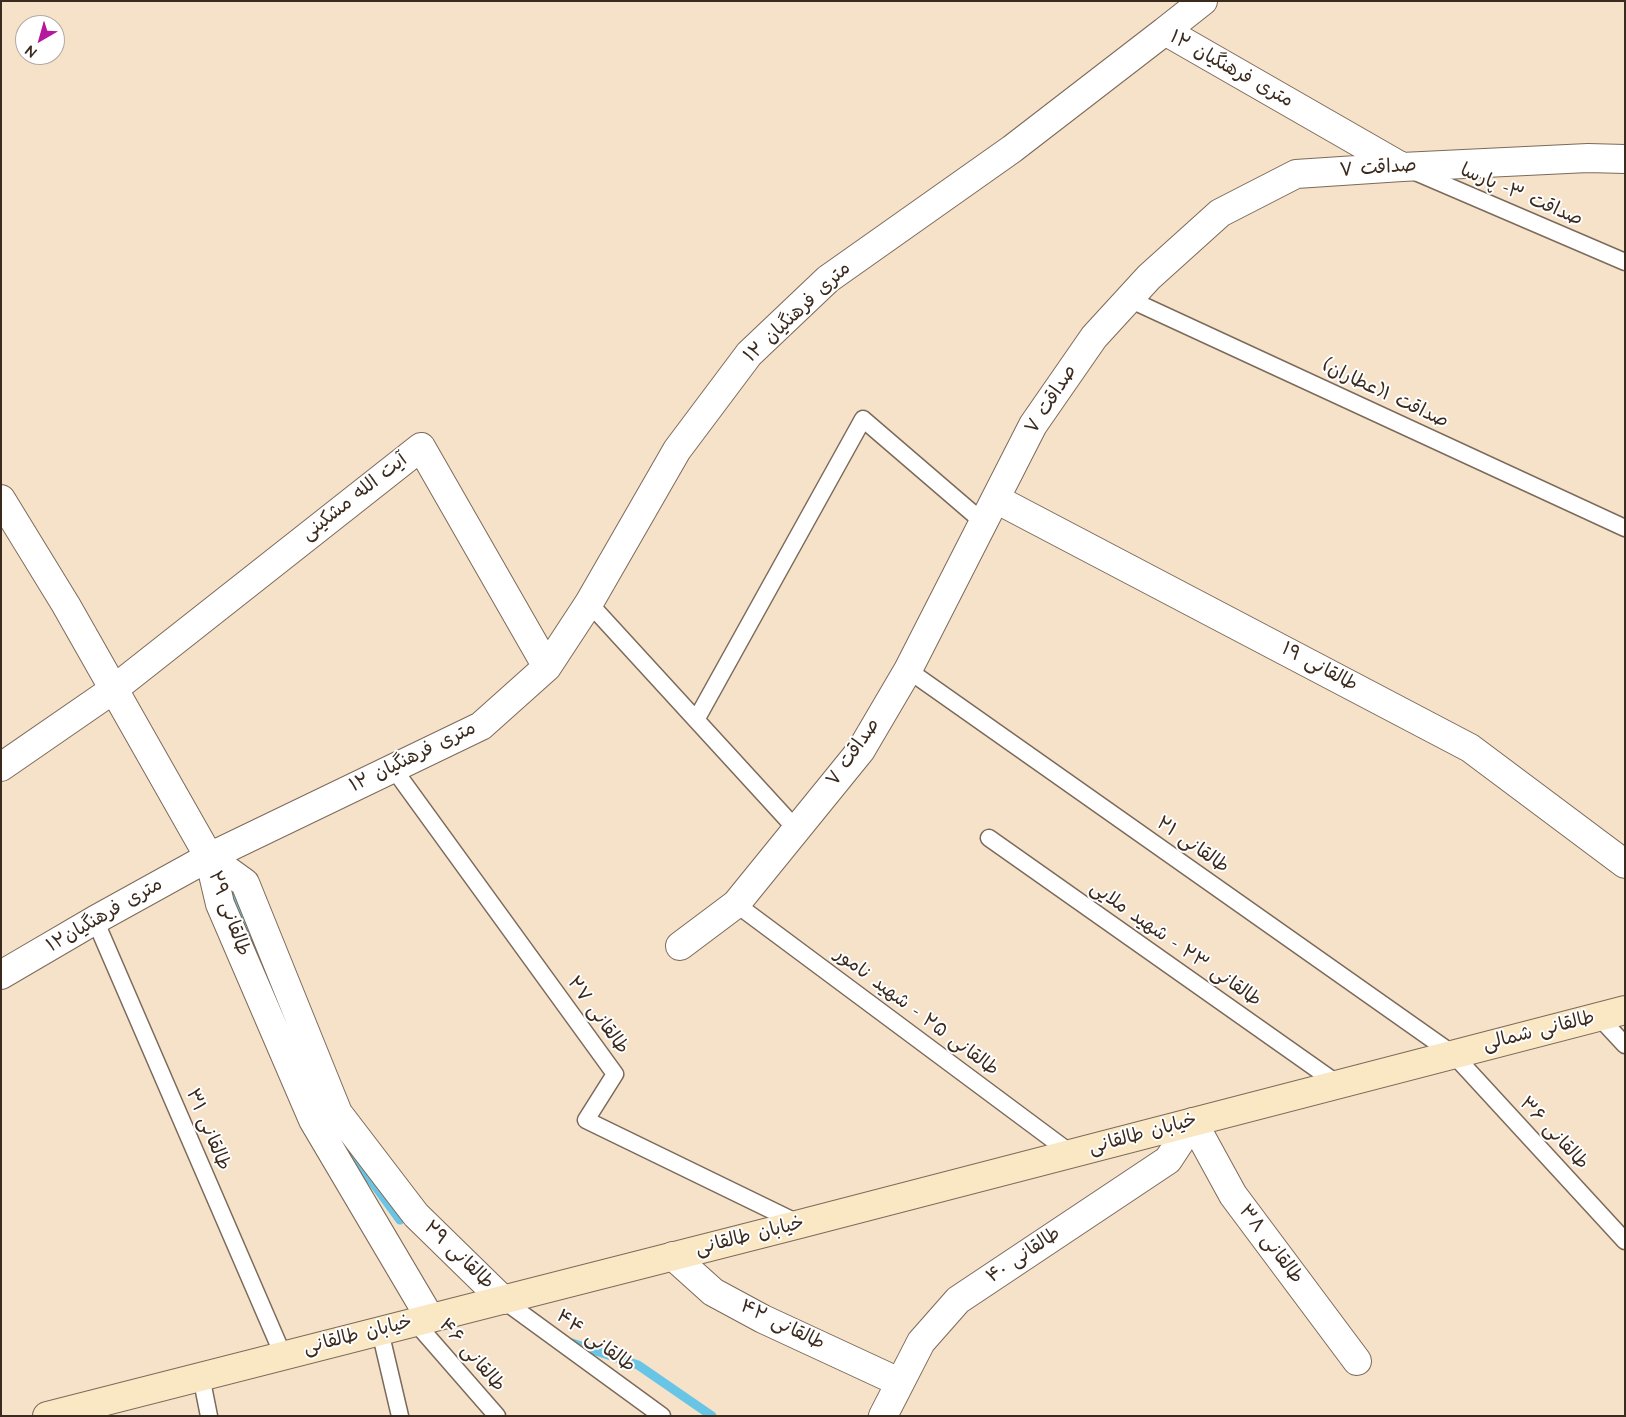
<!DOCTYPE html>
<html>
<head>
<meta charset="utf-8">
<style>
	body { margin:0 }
	#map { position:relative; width:1626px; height:1417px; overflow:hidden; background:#f6e1c9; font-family:"Architects Daughter",sans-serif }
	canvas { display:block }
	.frame { position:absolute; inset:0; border:2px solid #3b2a1e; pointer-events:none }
	.north { position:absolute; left:15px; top:15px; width:50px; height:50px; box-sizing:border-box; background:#fff; border:1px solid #b1aaa5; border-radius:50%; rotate:218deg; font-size:14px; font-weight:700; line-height:20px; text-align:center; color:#3b2a1e }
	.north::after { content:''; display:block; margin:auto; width:18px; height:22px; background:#b5179e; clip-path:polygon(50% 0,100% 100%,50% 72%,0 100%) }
</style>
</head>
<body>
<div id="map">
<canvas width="1626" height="1417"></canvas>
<div class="frame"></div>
<div class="north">N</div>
</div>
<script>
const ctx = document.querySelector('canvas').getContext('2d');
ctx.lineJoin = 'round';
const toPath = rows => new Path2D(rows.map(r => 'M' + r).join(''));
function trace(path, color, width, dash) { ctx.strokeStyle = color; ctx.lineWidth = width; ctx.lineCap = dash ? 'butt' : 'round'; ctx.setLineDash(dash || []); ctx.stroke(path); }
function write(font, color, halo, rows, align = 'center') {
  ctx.font = font + ' "Architects Daughter","Playpen Sans Arabic",sans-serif'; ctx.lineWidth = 4; ctx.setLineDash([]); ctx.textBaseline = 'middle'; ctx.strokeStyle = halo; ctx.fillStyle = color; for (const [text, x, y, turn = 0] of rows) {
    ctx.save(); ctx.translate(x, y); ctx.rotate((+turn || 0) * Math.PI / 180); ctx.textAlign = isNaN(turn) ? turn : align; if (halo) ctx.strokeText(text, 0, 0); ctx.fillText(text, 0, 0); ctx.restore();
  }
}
const stream = toPath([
	[233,892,285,1021],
	[339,1136,400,1220],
	[572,1343,638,1365,712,1416]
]);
const lane = toPath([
	[1413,171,1625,262],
	[1129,299,1625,528],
	[589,603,797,830],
	[908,670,1453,1054,1625,1241],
	[696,720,863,419,984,523],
	[393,768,615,1074,586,1120,800,1224],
	[989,838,1338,1084],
	[736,904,1072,1154],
	[95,920,283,1355],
	[1599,1017,1625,1045],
	[503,1300,662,1416],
	[415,1322,497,1416],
	[380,1331,400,1416],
	[201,1376,209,1416]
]);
const street = toPath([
	[1165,31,1203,1],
	[1,499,66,605,209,857,220,904,313,1120,430,1318],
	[996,499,1470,748,1625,864],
	[1,767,114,689,421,447,547,667],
	[209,857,245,883,338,1113,416,1215,503,1300],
	[680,946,736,904,861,750,908,670,1033,425,1094,337,1149,277,1220,213,1296,174,1402,167,1588,158,1625,159],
	[1,975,95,920,209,857,481,726,547,667,589,603,677,450,749,354,828,279,1012,149,1165,31,1402,167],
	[673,1256,713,1292,763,1319,899,1382],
	[883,1416,921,1342,958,1300,1168,1160,1193,1122,1233,1195,1357,1361]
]);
const secondary = toPath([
	[47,1416,800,1224,1625,1010]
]);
const streetNames = [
	["۱۲ متری فرهنگیان",1231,70,29],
	["صداقت ۷",1378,169,-4],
	["صداقت ۳- پارسا",1521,196,23],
	["۱۲ متری فرهنگیان",798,313,-43],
	["صداقت ۱(عطاران)",1385,395,25],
	["صداقت ۷",1052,400,-57],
	["آیت الله مشکینی",355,498,-38],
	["طالقانی ۱۹",1319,668,28],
	["صداقت ۷",854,753,-55],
	["۱۲ متری فرهنگیان",413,758,-26],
	["طالقانی ۲۱",1192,846,35],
	["طالقانی ۲۹",228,914,70],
	["۱۲متری فرهنگیان",105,916,-30],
	["طالقانی ۲۳ - شهید ملایی",1175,945,35],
	["طالقانی ۲۵ - شهید نامور",916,1013,37],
	["طالقانی ۲۷",597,1016,54],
	["طالقانی شمالی",1539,1032,-14],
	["طالقانی ۳۱",207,1130,67],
	["طالقانی ۳۶",1553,1134,47],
	["خیابان طالقانی",1143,1135,-15],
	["خیابان طالقانی",750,1237,-14],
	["طالقانی ۳۸",1270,1245,53],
	["طالقانی ۲۹",458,1256,44],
	["طالقانی ۴۰",1024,1256,-34],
	["طالقانی ۴۲",782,1326,26],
	["خیابان طالقانی",358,1336,-14],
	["طالقانی ۴۴",595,1342,36],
	["طالقانی ۴۶",471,1356,49]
];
trace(stream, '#68c5e6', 9);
trace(lane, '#7c6a5a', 19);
trace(street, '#7c6a5a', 30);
trace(secondary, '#7c6a5a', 30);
trace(lane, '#fff', 16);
trace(street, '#fff', 28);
trace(secondary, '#fae7c3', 28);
write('19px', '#3b2a1e', '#fff', streetNames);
</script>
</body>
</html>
